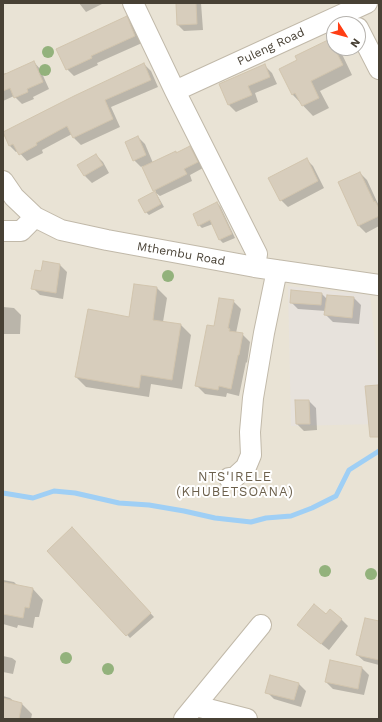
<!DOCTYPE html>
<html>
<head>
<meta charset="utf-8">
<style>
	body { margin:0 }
	#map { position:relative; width:382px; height:722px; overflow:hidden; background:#f5f1e7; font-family:"Work Sans",sans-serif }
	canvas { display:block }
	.frame { position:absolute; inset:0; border:4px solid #484135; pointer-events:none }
	.north { position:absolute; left:326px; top:16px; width:40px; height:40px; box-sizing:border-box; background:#fff; border:1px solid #b6b3ae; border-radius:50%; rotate:126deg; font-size:11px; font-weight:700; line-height:16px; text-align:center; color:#484135 }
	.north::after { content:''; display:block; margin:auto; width:14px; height:18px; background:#ff3e14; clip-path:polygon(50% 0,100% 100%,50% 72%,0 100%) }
</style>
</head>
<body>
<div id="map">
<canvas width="382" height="722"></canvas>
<div class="frame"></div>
<div class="north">N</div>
</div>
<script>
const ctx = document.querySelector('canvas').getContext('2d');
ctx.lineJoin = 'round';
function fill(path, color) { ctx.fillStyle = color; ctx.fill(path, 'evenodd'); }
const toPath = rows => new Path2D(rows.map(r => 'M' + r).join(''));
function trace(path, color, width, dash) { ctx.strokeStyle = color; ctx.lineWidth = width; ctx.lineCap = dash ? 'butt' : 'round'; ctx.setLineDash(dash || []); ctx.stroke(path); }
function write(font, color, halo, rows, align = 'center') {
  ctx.font = font + ' "Work Sans",sans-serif'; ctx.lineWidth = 4; ctx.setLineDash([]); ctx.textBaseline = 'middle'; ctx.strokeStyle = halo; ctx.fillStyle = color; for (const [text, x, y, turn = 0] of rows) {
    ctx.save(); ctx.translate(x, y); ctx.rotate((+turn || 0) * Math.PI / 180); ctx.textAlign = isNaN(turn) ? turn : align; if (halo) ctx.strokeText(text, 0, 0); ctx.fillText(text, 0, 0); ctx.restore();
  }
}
const residential = toPath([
	[3,3,379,3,379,719,3,719],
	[334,24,358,24,358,48,334,48]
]);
const industrial = toPath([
	[288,286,370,295,379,378,379,424,291,426]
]);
const shadow = toPath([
	[79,3,104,3,86,12],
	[177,3,201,3,203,30,184,31,178,25],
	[126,18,133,25,142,43,97,63,98,65,74,76,67,69],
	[330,40,334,44,334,48,338,48,340,50,352,75,320,91,329,108,313,116,292,94],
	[34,62,40,69,49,89,33,97,34,99,22,104,14,96,3,101,3,74,6,73,7,74],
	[144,64,151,71,158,87,111,107,120,127,81,145,74,138,72,134,42,150,43,153,27,161,18,151,16,152,9,145,3,133,74,97],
	[265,66,272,73,277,84,255,93,258,102,236,112,229,105,221,84],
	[138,137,145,144,153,163,175,152,177,153,190,147,196,153,203,168,190,175,192,181,160,196,156,193,164,207,149,215,146,212,140,200,156,192,143,166,141,167,134,160],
	[96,155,103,162,109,173,92,183,85,176,79,165],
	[306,159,313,166,324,188,288,207,281,200],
	[360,173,367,180,379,206,379,226,366,233,359,226,339,183],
	[217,203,220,206,235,238,223,243,220,240,213,224,202,228,199,225],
	[60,265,67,272,63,299,40,295,33,288,42,272],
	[135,285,157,288,167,298,163,322,181,325,191,335,182,389,151,384,149,397,86,387,76,377,130,318],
	[322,294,327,299,354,298,361,305,359,324,333,322,326,315,326,311,298,309,291,302],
	[233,301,241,309,236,333,242,334,250,342,247,363,246,362,239,396,227,393,226,397,205,394,197,386,214,327],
	[3,307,14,308,21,315,20,334,3,334],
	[378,386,379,419,374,420,374,422,379,421,379,428,376,428,369,421,366,387],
	[296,401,309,401,316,408,317,430,304,431,297,424],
	[72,529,154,617,130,638,49,551],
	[3,580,14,582,18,586,33,589,43,600,39,617,35,617,33,628,18,625,17,628,3,624],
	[327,615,341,619,348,626,329,650,306,632],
	[379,622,379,665,364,661,357,655],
	[3,656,12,658,16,661,13,674,3,672],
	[331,661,362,668,369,675,364,695,333,689,326,682],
	[299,684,306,691,301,707,274,699,267,692],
	[3,696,10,698,15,702,22,704,32,714,31,719,3,719]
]);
const stream = toPath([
	[3,493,33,498,54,491,75,493,119,503,149,505,184,511,215,518,251,522,266,518,291,516,312,508,336,496,349,470,379,451]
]);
const building = toPath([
	[176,3,196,3,197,24,177,25,176,3],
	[127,16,135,36,91,56,92,58,66,70,56,49,127,16],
	[330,39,343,65,311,81,319,98,302,106,295,93,292,95,279,69,297,60,295,56,330,39],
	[34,61,43,82,27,89,28,92,14,98,10,88,3,91,3,75,34,61],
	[144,63,151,80,105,100,113,119,73,138,67,126,36,143,37,145,19,155,13,144,9,146,3,132,74,96,144,63],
	[265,64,270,77,248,86,252,95,228,105,219,84,265,64],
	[138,136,146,155,133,161,125,142,138,136],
	[190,146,198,162,184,169,187,174,153,191,142,167,176,151,176,153,190,146],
	[96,154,103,165,84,176,77,165,96,154],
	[307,158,318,181,280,201,268,178,307,158],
	[360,172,374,202,375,201,379,208,379,216,358,226,338,182,360,172],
	[155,191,161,204,145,213,138,200,155,191],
	[217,202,232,234,219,240,210,220,198,226,193,214,217,202],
	[43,261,60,264,56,293,31,289,35,270,41,271,43,261],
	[134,284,157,287,153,320,181,324,172,380,141,375,139,388,75,377,88,309,129,317,134,284],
	[291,290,322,293,321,305,290,303,291,290],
	[327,295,354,297,352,318,324,315,327,295],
	[219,298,234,300,228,328,230,329,229,331,243,333,239,355,238,355,231,389,219,386,218,390,195,386,207,325,214,326,219,298],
	[378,385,379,437,370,437,365,386,378,385],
	[295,400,309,400,310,424,296,424,295,400],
	[72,527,151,613,126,636,47,551,72,527],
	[3,582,33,588,29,608,25,607,23,618,3,614,3,582],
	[314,604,326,614,330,609,342,619,321,644,297,625,314,604],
	[365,618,379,621,379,660,356,655,365,618],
	[330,660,362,667,358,689,325,682,330,660],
	[270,675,299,683,294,700,265,693,270,675],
	[3,698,22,703,19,719,3,719,3,698]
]);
const minor = toPath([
	[133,3,175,91,257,254,255,267],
	[358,28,379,69],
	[175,91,367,3],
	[3,181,14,197,35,217,61,230,107,240,255,267,379,285],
	[3,231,21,231,35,217],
	[229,478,234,478,246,467,251,455,250,432,253,398,264,333,277,270],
	[196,706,247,719],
	[184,719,261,625]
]);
const trees = [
	[48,52],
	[45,70],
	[168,276],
	[325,571],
	[371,574],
	[66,658],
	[108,669]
];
const streetNames = [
	["Puleng Road",271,47,-25],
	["Mthembu Road",181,254,10]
];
const neighbourhoodNames = [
	["NTS'IRELE",235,477],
	["(KHUBETSOANA)",235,492]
];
fill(residential, '#e9e3d5');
fill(industrial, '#e7e2dc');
fill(shadow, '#0003');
trace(stream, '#9fcff5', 5);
fill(building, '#d7cdbc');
trace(building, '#d2c5ae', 1);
trace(minor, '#c1b9a9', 22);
trace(minor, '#fff', 20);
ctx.fillStyle = '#93b27c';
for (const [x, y] of trees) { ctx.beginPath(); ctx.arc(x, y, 6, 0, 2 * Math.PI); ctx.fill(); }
write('12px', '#484135', '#fff', streetNames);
ctx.letterSpacing = '1px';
write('13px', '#6c604c', '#fff', neighbourhoodNames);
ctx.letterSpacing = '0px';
</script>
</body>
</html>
